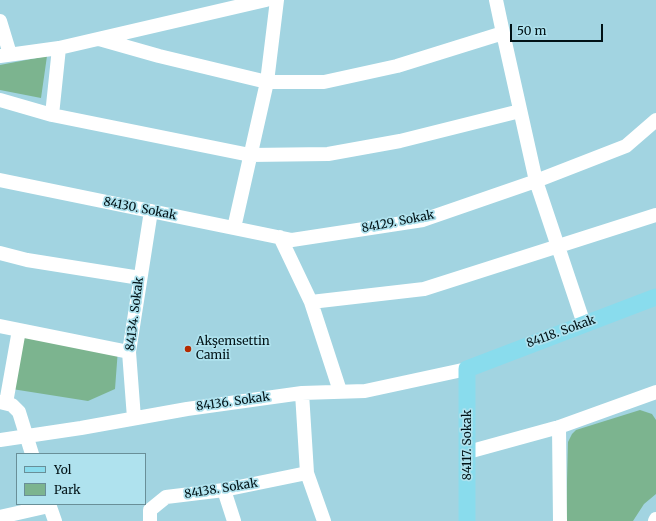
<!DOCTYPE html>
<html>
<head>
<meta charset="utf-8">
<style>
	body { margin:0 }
	#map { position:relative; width:656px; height:521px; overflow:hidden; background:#a2d4e1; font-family:Merriweather,serif }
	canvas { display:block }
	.legend { position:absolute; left:16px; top:453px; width:130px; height:52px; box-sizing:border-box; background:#afe2ee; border:1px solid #698f98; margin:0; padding:5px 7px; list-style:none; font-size:12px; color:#011216 }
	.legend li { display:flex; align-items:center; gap:8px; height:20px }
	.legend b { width:20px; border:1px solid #698f98 }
	.scale { position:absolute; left:510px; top:24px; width:93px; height:18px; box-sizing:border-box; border:2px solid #011216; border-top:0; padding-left:5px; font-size:12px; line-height:14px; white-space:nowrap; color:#011216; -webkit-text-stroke:3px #afe2ee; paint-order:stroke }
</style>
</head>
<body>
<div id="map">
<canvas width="656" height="521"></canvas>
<ul class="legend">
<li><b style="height:5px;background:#89dced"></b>Yol</li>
<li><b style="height:11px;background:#7cb48f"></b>Park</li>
</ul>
<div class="scale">50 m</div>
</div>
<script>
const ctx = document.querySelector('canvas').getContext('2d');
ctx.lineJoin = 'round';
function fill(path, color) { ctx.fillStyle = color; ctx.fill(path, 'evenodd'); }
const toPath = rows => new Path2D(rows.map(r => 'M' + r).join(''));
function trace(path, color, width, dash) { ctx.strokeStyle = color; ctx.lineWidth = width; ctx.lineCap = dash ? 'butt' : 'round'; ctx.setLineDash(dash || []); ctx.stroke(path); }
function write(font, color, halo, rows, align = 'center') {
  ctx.font = font + ' Merriweather,serif'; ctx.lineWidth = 3.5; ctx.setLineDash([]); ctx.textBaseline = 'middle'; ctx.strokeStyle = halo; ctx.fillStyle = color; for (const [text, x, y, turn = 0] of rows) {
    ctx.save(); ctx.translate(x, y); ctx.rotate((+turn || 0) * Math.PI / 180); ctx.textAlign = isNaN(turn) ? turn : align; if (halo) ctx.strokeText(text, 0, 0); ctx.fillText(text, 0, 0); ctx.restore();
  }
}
const green = toPath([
	[47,56,41,98,0,90,0,65],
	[22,333,118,349,115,389,88,401,12,389],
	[640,410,652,414,656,420,656,494,644,504,633,521,566,521,568,442,572,434,576,430]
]);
const minor = toPath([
	[496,0,503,33],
	[0,21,10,54],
	[99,39,159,56,267,82,324,82,397,66,503,33,536,181,584,324],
	[0,56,59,48,266,0],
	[0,100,52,115,250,155,328,154,400,141,520,111],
	[52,115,59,48],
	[0,180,292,240,423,220,536,181,626,146,656,120],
	[234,228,267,82,277,0],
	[280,237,311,302,340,391],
	[0,253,27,260,140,278],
	[311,302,424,289,656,215],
	[0,326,129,352],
	[302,393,307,473,324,521],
	[0,402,12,405,19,412,32,454],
	[6,403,19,330],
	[134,418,129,352,151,211],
	[559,427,560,521],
	[0,440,81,428,187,409,302,393,365,391,467,369],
	[468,452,559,427,656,392],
	[224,490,234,521],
	[49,504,55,521],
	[0,517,49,506],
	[150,521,150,510,166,497,224,490,307,473],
	[655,521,656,519]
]);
const major = toPath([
	[467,521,467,369,656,297]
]);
const markers = [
	[188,349,4,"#b52b00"]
];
const streetNames = [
	["84130. Sokak",140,209,11],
	["84129. Sokak",398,222,-11],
	["84134. Sokak",135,314,-83],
	["84118. Sokak",561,332,-20],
	["84136. Sokak",233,402,-8],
	["84117. Sokak",468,445,-90],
	["84138. Sokak",221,489,-9]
];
const poiNames = [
	["Akşemsettin",196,342],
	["Camii",196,356]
];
fill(green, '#7cb48f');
trace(minor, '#fff', 14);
trace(major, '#89dced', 17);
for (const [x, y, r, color] of markers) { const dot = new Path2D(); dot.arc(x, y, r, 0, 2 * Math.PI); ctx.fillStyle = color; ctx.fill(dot); trace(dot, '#afe2ee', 1.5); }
write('12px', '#011216', '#afe2ee', streetNames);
write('12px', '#011216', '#afe2ee', poiNames, 'left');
</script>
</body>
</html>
